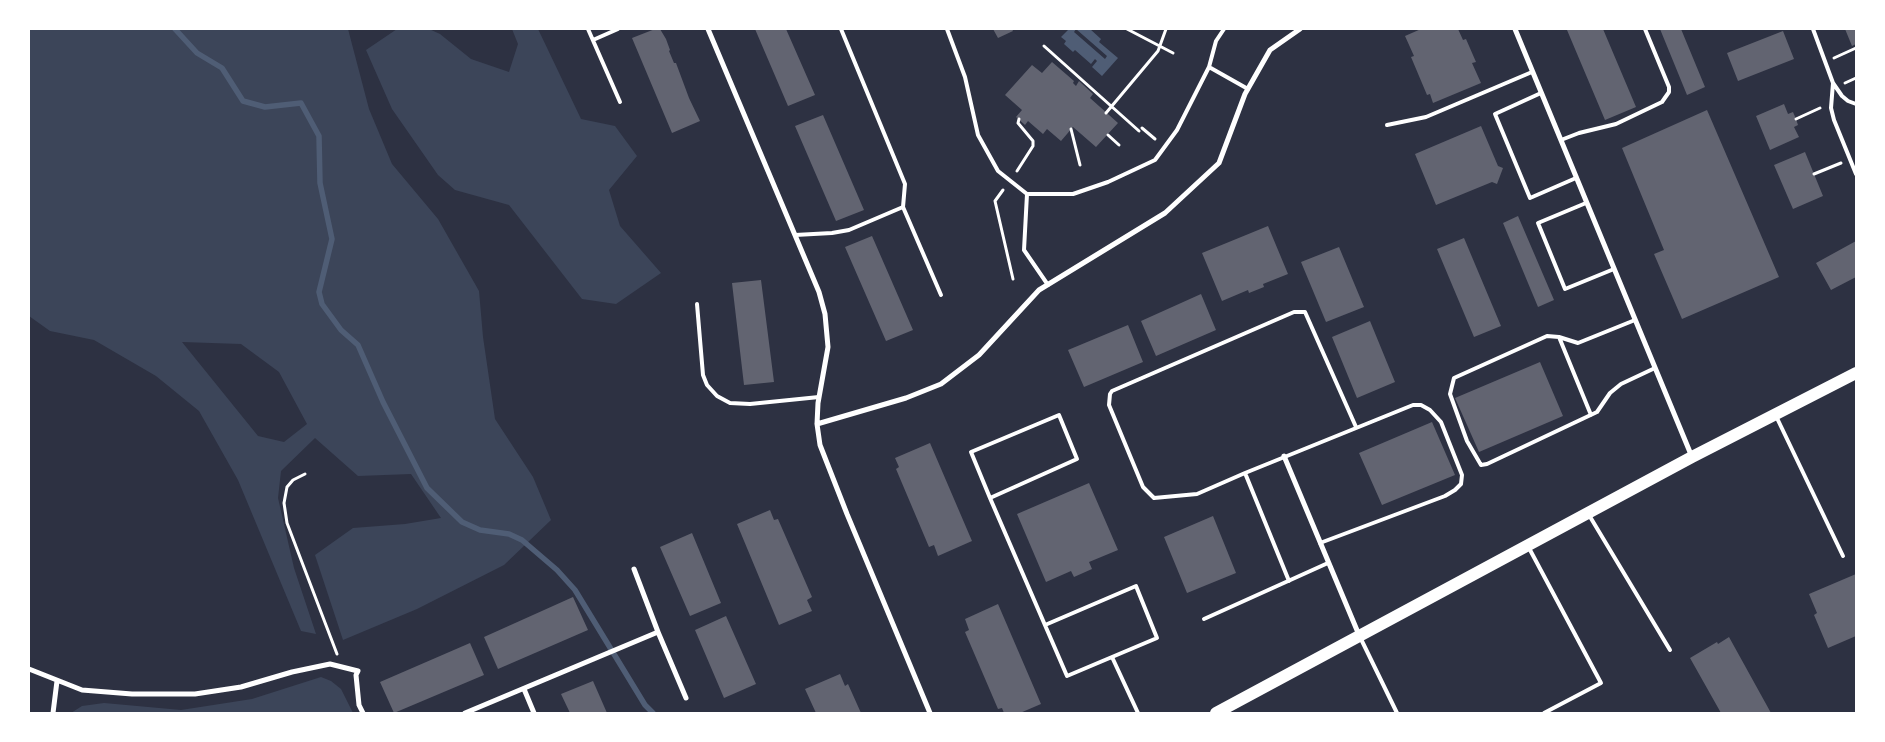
<!DOCTYPE html>
<html>
<head>
<meta charset="utf-8">
<style>
	body { margin:0 }
	#map { position:relative; width:1885px; height:742px; overflow:hidden; background:#2d3142; font-family:"PT Sans Narrow",sans-serif }
	canvas { display:block }
	.frame { position:absolute; inset:0; border:30px solid #fff; pointer-events:none }
</style>
</head>
<body>
<div id="map">
<canvas width="1885" height="742"></canvas>
<div class="frame"></div>
</div>
<script>
const ctx = document.querySelector('canvas').getContext('2d');
ctx.lineJoin = 'round';
function fill(path, color) { ctx.fillStyle = color; ctx.fill(path, 'evenodd'); }
const toPath = rows => new Path2D(rows.map(r => 'M' + r).join(''));
function trace(path, color, width, dash) { ctx.strokeStyle = color; ctx.lineWidth = width; ctx.lineCap = dash ? 'butt' : 'round'; ctx.setLineDash(dash || []); ctx.stroke(path); }
const green = toPath([
	[29,29,348,29,369,109,392,164,438,219,479,291,483,337,495,419,533,477,551,520,504,565,417,609,343,640,315,555,353,528,405,524,441,518,411,474,358,476,315,438,281,471,278,498,294,568,316,634,301,631,238,480,199,411,156,376,94,340,50,331,29,316],
	[182,342,241,344,279,372,307,424,284,442,258,436],
	[397,29,429,29,440,34,471,59,509,72,518,44,512,29,538,29,581,119,615,126,637,156,609,190,620,226,661,273,616,304,582,299,509,205,455,190,438,175,392,109,366,50],
	[321,677,331,681,341,689,353,713,71,713,82,706,104,703,181,710,252,699]
]);
const water = toPath([
	[1069,29,1090,29,1101,39,1099,42,1118,58,1102,76,1092,67,1097,61,1095,59,1091,64,1075,50,1073,52,1064,44,1066,41,1061,37],
	[1076,29,1107,56,1105,59,1074,32]
]);
const stream = toPath([
	[175,29,197,53,222,68,243,101,265,107,301,103,319,136,320,183,332,239,319,292,322,304,341,330,358,345,383,402,427,488,462,522,480,530,509,534,522,540,557,570,575,590,645,705,653,713]
]);
const building = toPath([
	[655,29,660,29,666,39,670,50,669,51,674,63,676,63,689,98,700,121,672,133,632,38],
	[755,29,786,29,815,95,788,106],
	[993,29,1012,29,1013,31,998,38],
	[1421,29,1458,29,1463,40,1466,39,1476,62,1472,63,1481,83,1433,103,1430,94,1427,95,1411,57,1414,56,1405,36],
	[1571,29,1603,29,1636,107,1605,120,1567,30],
	[1660,29,1681,29,1705,87,1687,95],
	[1845,29,1856,29,1856,44,1852,46],
	[1783,31,1794,59,1738,81,1727,53],
	[1052,62,1074,81,1073,83,1076,86,1079,81,1093,94,1090,98,1118,123,1096,147,1073,127,1061,141,1047,129,1043,134,1028,121,1025,125,1016,117,1022,110,1005,95,1032,65,1042,73],
	[1784,104,1788,114,1793,112,1796,119,1798,125,1794,127,1799,137,1770,150,1756,116],
	[1707,110,1779,277,1682,319,1654,254,1664,250,1622,148],
	[823,115,864,210,836,221,795,126],
	[1481,126,1498,166,1503,168,1497,184,1492,182,1436,205,1415,154],
	[1805,152,1823,196,1793,209,1774,165],
	[1518,216,1554,300,1538,307,1503,223],
	[1268,226,1288,274,1263,284,1264,287,1249,293,1248,290,1222,301,1202,253],
	[872,236,913,330,886,341,845,247],
	[1464,238,1501,326,1474,337,1437,249],
	[1856,241,1856,277,1831,290,1816,263],
	[1339,247,1364,307,1326,322,1301,262],
	[761,280,774,382,744,385,732,283],
	[1201,294,1216,330,1156,356,1141,321],
	[1370,321,1395,382,1357,398,1332,337],
	[1128,325,1143,362,1084,387,1068,350],
	[1540,362,1563,416,1479,452,1455,398],
	[1432,422,1455,475,1382,505,1359,453],
	[930,443,972,541,938,556,934,545,929,547,896,469,899,467,895,458],
	[1089,483,1118,550,1089,562,1092,569,1074,577,1071,571,1046,582,1017,514],
	[770,510,774,520,778,519,812,597,807,600,812,611,779,625,737,524],
	[1213,516,1236,573,1187,593,1164,537],
	[692,533,721,603,690,616,660,547],
	[1856,574,1856,636,1828,648,1814,615,1817,613,1809,594],
	[573,597,588,630,498,669,484,637],
	[998,604,1041,704,1020,713,1004,713,1002,708,998,709,965,632,969,630,965,619],
	[726,616,756,684,724,698,695,630],
	[1729,637,1771,713,1721,713,1690,658,1717,642,1718,644],
	[470,643,484,675,394,713,380,682],
	[840,674,845,686,848,684,861,713,816,713,805,689],
	[593,681,607,713,570,713,561,694]
]);
const path = toPath([
	[1127,29,1173,53],
	[1044,46,1139,131],
	[1834,58,1856,48],
	[1845,83,1856,78],
	[1106,113,1158,51,1166,29],
	[1796,119,1820,108],
	[1142,128,1155,139],
	[1071,129,1080,165],
	[1108,135,1119,145],
	[1017,171,1033,146,1033,141,1018,123,1019,119],
	[1814,174,1841,163],
	[1003,190,995,201,1013,279],
	[305,474,293,480,287,487,284,503,287,523,337,654]
]);
const service = toPath([
	[588,29,620,102],
	[841,29,905,184,903,207,941,295],
	[947,29,965,77,978,135,998,171,1027,194,1024,250,1048,285],
	[1224,29,1216,41,1209,67,1248,89],
	[1813,29,1833,83,1842,96,1848,101,1856,104],
	[593,40,618,29],
	[1833,83,1831,108,1834,120,1856,174],
	[1541,93,1495,114,1530,198,1576,178],
	[1387,125,1426,117,1532,72],
	[1561,140,1579,133,1616,124,1662,102,1669,92,1669,87,1645,29],
	[1027,194,1073,194,1108,182,1155,160,1177,130,1209,67],
	[1586,203,1538,223,1565,289,1614,269],
	[795,235,832,233,849,230,903,207],
	[697,304,703,375,707,385,717,396,730,403,750,404,819,397],
	[1635,320,1578,343,1559,337,1547,336,1454,378,1450,394,1467,441,1481,465,1487,464,1597,412,1610,393,1621,384,1655,368],
	[1559,337,1591,415],
	[1776,416,1843,556],
	[1245,473,1413,405,1421,405,1430,410,1441,422,1462,475,1461,484,1455,490,1445,496,1320,543],
	[990,498,1077,459,1059,415,971,452,990,498,1067,676,1157,638,1136,586,1045,625],
	[1589,515,1670,650],
	[1529,548,1601,683,1544,713],
	[1289,581,1245,473,1197,494,1154,498,1143,487,1109,405,1110,394,1112,391,1294,312,1305,312,1356,427],
	[1204,619,1328,563],
	[1360,637,1397,713],
	[1112,657,1138,713]
]);
const minor = toPath([
	[708,29,819,292,825,314,828,347,818,403,817,424,820,445,847,514,930,713],
	[1515,29,1692,457],
	[817,424,906,398,941,384,979,355,1039,290,1165,213,1219,163,1245,94,1270,50,1300,29],
	[1284,456,1359,635],
	[634,569,658,632],
	[29,669,82,690,132,694,195,694,241,687,292,672,330,664,358,671,356,675,359,705,363,713],
	[524,689,534,713],
	[53,713,57,681],
	[465,713,658,632,686,698]
]);
const primary = toPath([
	[1216,713,1692,457,1856,373]
]);
fill(green, '#3c4559');
fill(water, '#4f5d75');
trace(stream, '#4f5d75', 5.5);
fill(building, '#626471');
trace(path, '#fff', 3);
trace(service, '#fff', 4);
trace(minor, '#fff', 5);
trace(primary, '#fff', 12);
</script>
</body>
</html>
